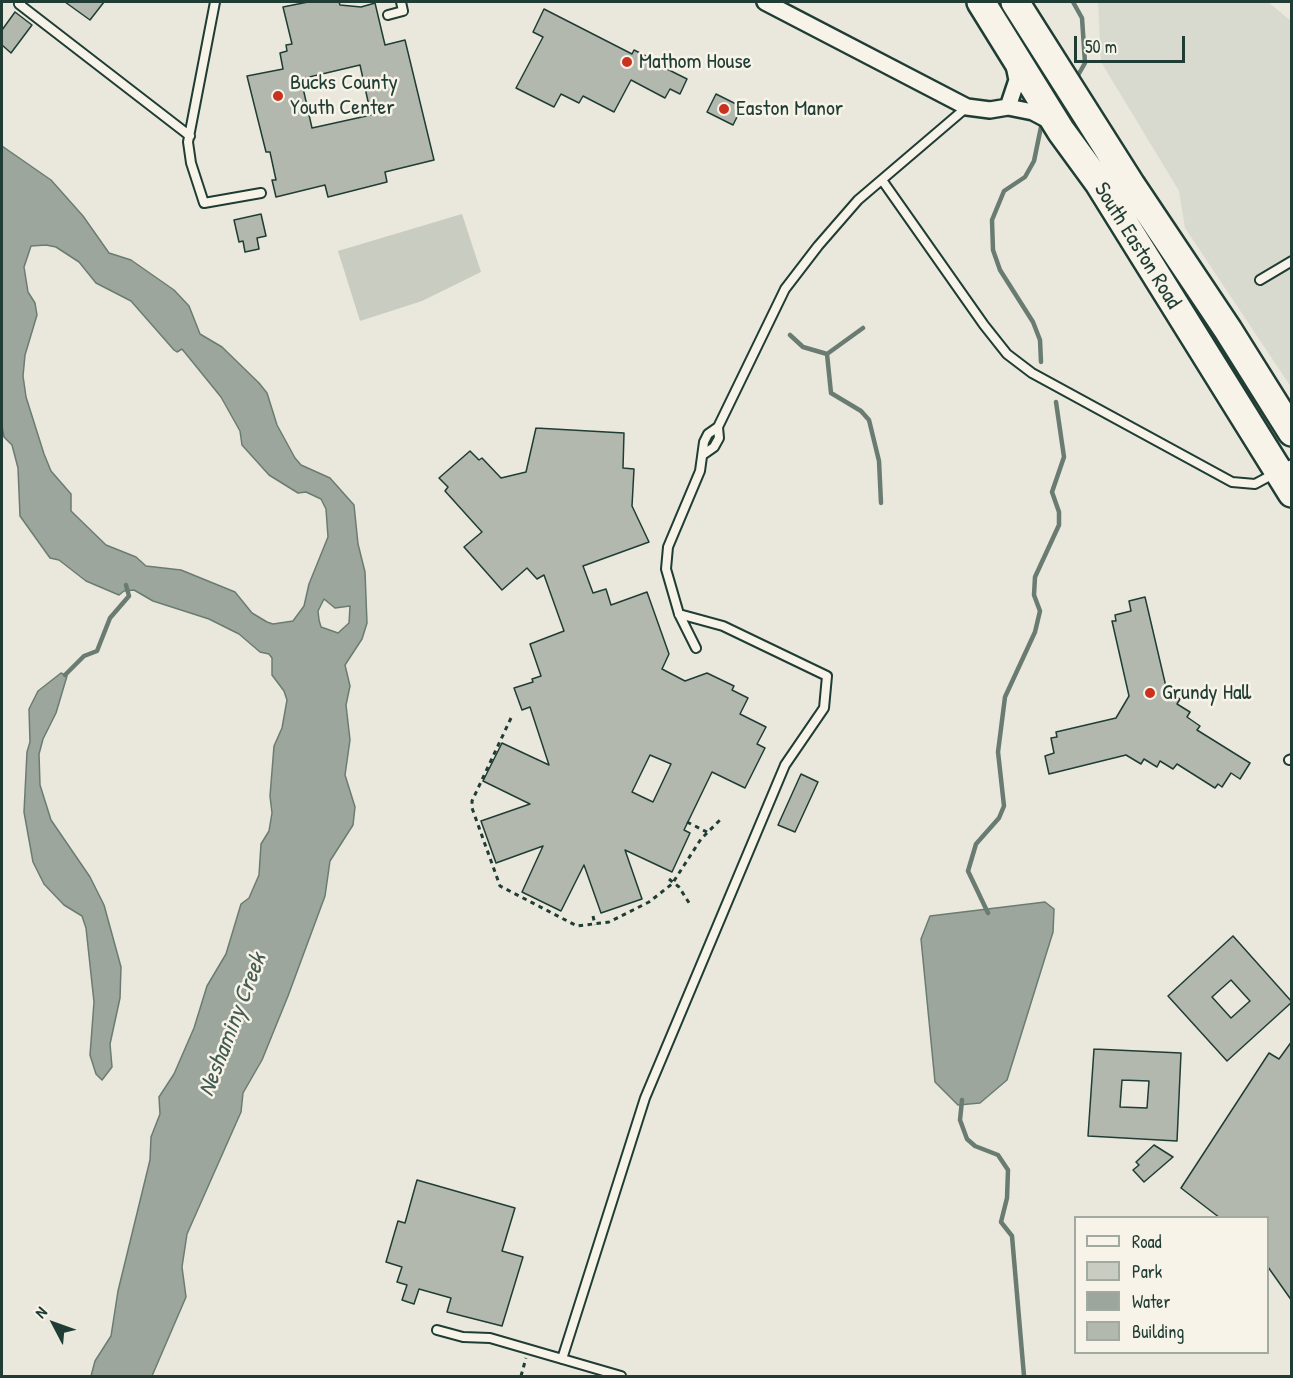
<!DOCTYPE html>
<html>
<head>
<meta charset="utf-8">
<style>
	body { margin:0 }
	#map { position:relative; width:1293px; height:1378px; overflow:hidden; background:#eae8dd; font-family:"Patrick Hand",sans-serif }
	canvas { display:block }
	.frame { position:absolute; inset:0; border:3px solid #1f3d34; pointer-events:none }
	.legend { position:absolute; left:1074px; top:1216px; width:195px; height:138px; box-sizing:border-box; background:#f7f3e8; border:2px solid #a1aaa0; margin:0; padding:8px 10px; list-style:none; font-size:18px; color:#1f3d34 }
	.legend li { display:flex; align-items:center; gap:12px; height:30px }
	.legend b { width:30px; border:2px solid #a1aaa0 }
	.north { position:absolute; left:24px; top:1294px; width:60px; height:60px; -webkit-text-stroke:4px #f7f3e8; paint-order:stroke; rotate:311deg; font-size:16px; font-weight:700; line-height:24px; text-align:center; color:#1f3d34 }
	.north::after { content:''; display:block; margin:auto; width:21px; height:27px; background:#1f3d34; clip-path:polygon(50% 0,100% 100%,50% 72%,0 100%) }
	.scale { position:absolute; left:1074px; top:36px; width:111px; height:27px; box-sizing:border-box; border:3px solid #1f3d34; border-top:0; padding-left:8px; font-size:18px; line-height:21px; white-space:nowrap; color:#1f3d34; -webkit-text-stroke:4px #f7f3e8; paint-order:stroke }
</style>
</head>
<body>
<div id="map">
<canvas width="1293" height="1378"></canvas>
<div class="frame"></div>
<ul class="legend">
<li><b style="height:8px;background:#f7f3e8"></b>Road</li>
<li><b style="height:16px;background:#c8ccc1"></b>Park</li>
<li><b style="height:16px;background:#9ca69c"></b>Water</li>
<li><b style="height:16px;background:#b2b8ae"></b>Building</li>
</ul>
<div class="north">N</div>
<div class="scale">50 m</div>
</div>
<script>
const ctx = document.querySelector('canvas').getContext('2d');
ctx.lineJoin = 'round';
function fill(path, color) { ctx.fillStyle = color; ctx.fill(path, 'evenodd'); }
const toPath = rows => new Path2D(rows.map(r => 'M' + r).join(''));
function trace(path, color, width, dash) { ctx.strokeStyle = color; ctx.lineWidth = width; ctx.lineCap = dash ? 'butt' : 'round'; ctx.setLineDash(dash || []); ctx.stroke(path); }
function write(font, color, halo, rows, align = 'center') {
  ctx.font = font + ' "Patrick Hand",sans-serif'; ctx.lineWidth = 5; ctx.setLineDash([]); ctx.textBaseline = 'middle'; ctx.strokeStyle = halo; ctx.fillStyle = color; for (const [text, x, y, turn = 0] of rows) {
    ctx.save(); ctx.translate(x, y); ctx.rotate((+turn || 0) * Math.PI / 180); ctx.textAlign = isNaN(turn) ? turn : align; if (halo) ctx.strokeText(text, 0, 0); ctx.fillText(text, 0, 0); ctx.restore();
  }
}
const built = toPath([
	[1098,2,1268,2,1291,21,1291,387,1185,228,1179,191,1101,62]
]);
const green = toPath([
	[462,214,481,272,422,301,360,321,338,251]
]);
const water = toPath([
	[2,146,51,180,83,216,109,253,131,260,174,290,189,306,200,334,222,347,259,383,267,393,277,425,295,458,301,465,330,478,354,505,358,544,365,572,367,623,362,639,345,665,350,686,346,705,350,740,345,775,355,807,353,825,330,861,325,896,288,996,262,1060,243,1093,241,1112,187,1234,182,1267,186,1297,152,1376,91,1376,95,1361,111,1336,118,1291,150,1160,151,1137,160,1114,159,1097,174,1074,194,1028,207,986,226,954,241,904,249,898,259,875,261,844,269,831,272,813,270,796,274,746,282,728,287,700,284,691,272,675,272,658,269,654,260,652,239,634,209,619,153,601,134,590,124,591,119,595,86,581,59,560,50,558,20,516,18,468,12,445,4,437,2,426,2,146],
	[46,245,56,247,79,262,96,283,131,301,174,350,177,352,182,349,221,397,240,431,242,445,269,475,298,493,306,492,321,499,326,509,328,537,309,584,304,606,293,621,273,624,267,622,252,613,235,592,181,570,146,566,136,557,106,545,71,511,71,494,51,471,44,454,26,397,23,376,25,355,37,315,35,303,28,292,24,267,31,246,46,245],
	[324,599,335,608,350,606,349,623,338,633,321,627,319,620,318,611,324,599],
	[61,673,67,676,56,713,43,739,39,754,40,785,51,820,90,877,104,905,121,967,120,998,110,1044,112,1067,102,1080,96,1074,90,1055,94,1002,86,928,82,916,64,905,44,884,33,862,24,812,27,752,30,742,29,709,38,691,61,673],
	[1045,902,1054,909,1053,932,1007,1080,980,1103,958,1105,935,1082,921,939,930,916,1045,902]
]);
const stream = toPath([
	[1073,2,1082,18,1085,63,1077,77],
	[1041,127,1034,161,1025,177,1004,191,992,220,993,250,1000,270,1033,322,1040,340,1041,362],
	[790,335,803,347,827,354,863,328],
	[827,354,831,393,861,411,869,420,879,461,881,503],
	[65,675,84,656,97,651,110,618,129,596,126,585],
	[988,913,968,871,976,844,999,818,1004,806,998,752,1005,697,1035,632,1040,611,1034,595,1035,577,1059,525,1059,512,1052,492,1064,457,1056,402],
	[962,1100,960,1120,967,1139,975,1146,998,1155,1008,1170,1007,1198,1001,1222,1012,1236,1024,1376]
]);
const building = toPath([
	[65,2,104,2,90,20,65,2],
	[308,2,339,2,340,5,361,7,375,3,385,45,405,40,434,160,385,172,387,182,328,197,325,185,276,197,272,180,276,180,270,152,266,152,247,76,283,69,280,53,287,51,286,45,292,44,283,7,308,2],
	[360,65,371,115,312,128,301,79,360,65],
	[544,9,632,54,634,50,666,66,665,68,687,79,680,94,670,89,665,98,631,80,614,112,583,96,579,103,561,94,554,107,516,88,543,37,533,32,544,9],
	[15,12,32,25,11,53,2,45,2,30,15,12],
	[716,94,742,107,733,125,707,112,716,94],
	[261,214,266,236,257,238,259,249,245,252,243,241,239,242,234,220,261,214],
	[536,428,624,433,623,468,634,469,632,506,649,542,583,566,593,593,606,589,611,605,647,592,669,654,662,669,685,681,707,673,734,686,732,690,748,698,740,714,766,727,757,744,765,748,745,788,712,772,684,830,690,833,672,872,625,850,642,899,601,913,584,865,561,911,522,892,543,846,496,863,481,821,530,804,483,781,502,743,549,765,530,707,522,710,514,688,533,682,532,679,541,676,530,644,564,631,544,575,537,579,527,568,502,590,464,547,482,532,445,491,448,487,439,478,470,451,479,460,482,458,501,478,526,472,536,428],
	[650,755,671,764,653,802,632,792,650,755],
	[1145,597,1167,691,1180,699,1177,704,1190,712,1187,717,1200,726,1197,730,1250,763,1240,779,1231,773,1222,787,1218,784,1215,788,1177,764,1173,769,1160,761,1157,767,1144,759,1141,764,1126,755,1049,774,1045,756,1054,753,1051,738,1057,737,1056,732,1116,718,1129,696,1112,621,1116,621,1115,615,1131,611,1129,601,1145,597],
	[801,774,818,782,795,832,778,825,801,774],
	[1233,936,1292,1002,1227,1061,1168,996,1233,936],
	[1231,980,1250,1001,1231,1018,1212,997,1231,980],
	[1292,1041,1292,1301,1268,1267,1268,1218,1220,1218,1181,1188,1269,1053,1279,1059,1292,1041],
	[1094,1049,1181,1053,1177,1141,1088,1136,1094,1049],
	[1122,1080,1149,1081,1147,1108,1120,1107,1122,1080],
	[1154,1145,1173,1157,1144,1182,1133,1170,1139,1165,1136,1162,1154,1145],
	[417,1180,515,1208,502,1251,523,1257,502,1326,447,1312,451,1298,419,1289,414,1304,402,1300,407,1285,397,1282,402,1267,386,1262,398,1221,405,1223,417,1180]
]);
const path = toPath([
	[511,718,472,801,472,808,500,886,577,926,609,922,649,902,672,884,701,839,722,818],
	[687,822,707,832],
	[669,879,679,887,691,906],
	[593,916,595,925],
	[521,1376,526,1358]
]);
const lane = toPath([
	[21,2,19,4,190,136],
	[215,2,188,142,191,163,204,203,261,193],
	[388,15,403,11,401,2],
	[882,180,984,325,1007,354,1032,373,1232,482,1255,484,1292,464],
	[1260,280,1292,261],
	[704,454,714,447,719,438,718,427],
	[696,648,679,614,666,569,668,547,700,471,704,442,708,434,718,427,785,289,818,246,858,200,967,107],
	[1289,760,1292,759],
	[437,1330,463,1337,490,1338,621,1376],
	[562,1359,645,1098,785,765,824,708,827,676,723,626,679,614]
]);
const street = toPath([
	[765,2,967,107,990,110,1008,107,1033,112,1050,121],
	[1008,107,1017,80,1014,65]
]);
const highway = toPath([
	[981,2,1061,131,1099,183,1292,493],
	[1015,2,1131,185,1228,330,1292,432]
]);
const markers = [
	[627,62,6,"#c8321e"],
	[278,96,6,"#c8321e"],
	[724,109,6,"#c8321e"],
	[1150,693,6,"#c8321e"]
];
const poiNames = [
	["Mathom House",639,62],
	["Bucks County",290,83],
	["Youth Center",290,108],
	["Easton Manor",736,109],
	["Grundy Hall",1162,693]
];
const streetNames = [
	["South Easton Road",1137,246,58]
];
const waterNames = [
	["Neshaminy Creek",233,1025,-69]
];
fill(built, '#d9dacf');
fill(green, '#c8ccc1');
fill(water, '#9ca69c');
trace(water, '#6a7c72', 1.5);
trace(stream, '#6a7c72', 4.5);
fill(building, '#b2b8ae');
trace(building, '#1f3d34', 1.5);
trace(lane, '#1f3d34', 12);
trace(street, '#1f3d34', 20);
trace(highway, '#1f3d34', 32);
trace(path, '#1f3d34', 3, [4.5, 4.5]);
trace(lane, '#f7f3e8', 8);
trace(street, '#f7f3e8', 15);
trace(highway, '#f7f3e8', 27);
for (const [x, y, r, color] of markers) { const dot = new Path2D(); dot.arc(x, y, r, 0, 2 * Math.PI); ctx.fillStyle = color; ctx.fill(dot); trace(dot, '#f7f3e8', 2); }
write('22px', '#1f3d34', '#f7f3e8', poiNames, 'left');
write('22px', '#1f3d34', '#f7f3e8', streetNames);
write('italic 24px', '#445c53', '#f7f3e8', waterNames);
</script>
</body>
</html>
